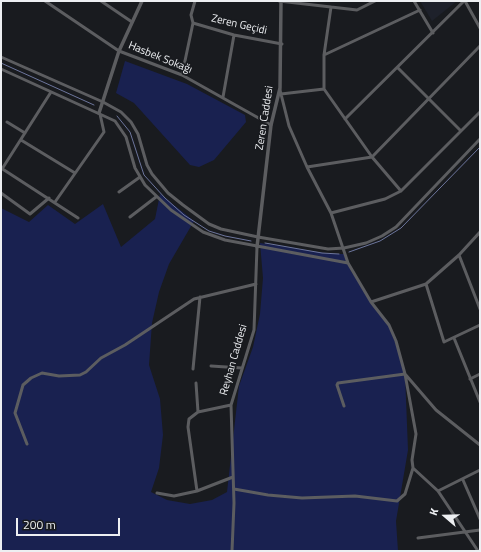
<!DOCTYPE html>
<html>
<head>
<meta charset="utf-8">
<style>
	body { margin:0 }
	#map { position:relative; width:481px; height:552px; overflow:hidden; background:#191b1f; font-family:"Titillium Web",sans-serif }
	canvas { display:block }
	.frame { position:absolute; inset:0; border:2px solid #edeff2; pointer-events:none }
	.north { position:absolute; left:425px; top:496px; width:40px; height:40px; -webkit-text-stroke:3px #191b1f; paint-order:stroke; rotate:290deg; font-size:11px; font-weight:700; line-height:16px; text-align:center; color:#edeff2 }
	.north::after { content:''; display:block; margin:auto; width:14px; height:18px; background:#edeff2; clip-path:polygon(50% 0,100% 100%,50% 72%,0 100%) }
	.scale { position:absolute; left:16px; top:518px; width:104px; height:18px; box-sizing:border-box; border:2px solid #edeff2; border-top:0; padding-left:5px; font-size:12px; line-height:14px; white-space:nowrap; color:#edeff2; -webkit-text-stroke:3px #191b1f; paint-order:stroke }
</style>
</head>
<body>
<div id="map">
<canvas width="481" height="552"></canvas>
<div class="frame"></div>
<div class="north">K</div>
<div class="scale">200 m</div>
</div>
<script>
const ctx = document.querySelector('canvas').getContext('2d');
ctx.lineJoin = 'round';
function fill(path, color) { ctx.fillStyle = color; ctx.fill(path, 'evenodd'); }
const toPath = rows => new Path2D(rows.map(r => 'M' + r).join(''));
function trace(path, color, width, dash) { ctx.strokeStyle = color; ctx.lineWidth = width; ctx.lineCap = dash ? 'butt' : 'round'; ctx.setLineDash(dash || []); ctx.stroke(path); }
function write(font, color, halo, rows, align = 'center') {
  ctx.font = font + ' "Titillium Web",sans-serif'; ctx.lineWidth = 3.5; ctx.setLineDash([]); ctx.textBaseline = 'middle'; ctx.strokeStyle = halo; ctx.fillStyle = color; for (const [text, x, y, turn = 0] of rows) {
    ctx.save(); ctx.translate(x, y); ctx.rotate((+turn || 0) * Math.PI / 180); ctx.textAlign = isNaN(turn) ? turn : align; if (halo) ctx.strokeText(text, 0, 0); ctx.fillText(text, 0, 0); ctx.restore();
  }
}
const built = toPath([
	[420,1,457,1,432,21]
]);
const green = toPath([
	[125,61,187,84,245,115,246,122,214,160,199,167,190,165,134,103,116,93],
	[160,194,194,221,169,264,159,292,152,323,149,365,160,399,163,435,159,468,151,492,167,500,190,504,212,500,227,492,239,386,253,347,260,314,263,278,260,243,330,254,344,254,351,271,391,328,405,374,408,450,396,521,398,551,1,551,1,208,29,222,48,205,75,224,103,204,121,247,155,219]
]);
const stream = toPath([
	[1,63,94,105],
	[117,116,130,132,144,175,165,198,184,215,209,231,225,236,251,241],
	[265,243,322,253,339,254],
	[349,252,380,241,401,228,480,147]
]);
const minor = toPath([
	[45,1,119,51,182,75,271,125],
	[101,1,132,22],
	[279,1,357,10,375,1],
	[414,1,433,33],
	[465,1,480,28],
	[331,7,324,55,324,89,372,157,401,191],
	[193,23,234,35,282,44],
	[324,55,420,10],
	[1,57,103,102,121,112,131,122,138,134,147,165,152,174,168,193,183,205,209,224,221,229,258,237,328,249,344,248,366,243,382,236,396,227,480,139],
	[398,68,461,131],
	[1,69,115,121,126,137,135,168,145,185,171,210,203,232,225,240,348,263],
	[182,75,193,23,191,15,195,1],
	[280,90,289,126,307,167,331,213,348,263,371,302,389,325,396,341,405,374,436,410,480,445],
	[281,94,324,89],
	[223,97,234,35],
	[345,119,464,1],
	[7,122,25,133],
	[21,140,75,173],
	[307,167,372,157,480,46],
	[1,168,78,218],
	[2,169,51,92],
	[119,192,140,177],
	[1,193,30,214,49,198],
	[55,202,104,132,100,114],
	[331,213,385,199,401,191,480,112],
	[130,217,156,197],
	[459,255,480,309],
	[426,284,444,342,480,325],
	[371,302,426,284,459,255,480,232],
	[454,338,480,402],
	[211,366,242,368],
	[193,369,200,297],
	[470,379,480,374],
	[196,383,198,412],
	[231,405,198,412,189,419,188,427,197,491,233,477],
	[344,406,337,385,338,383,405,374,416,434,412,460,413,468,438,491,478,551],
	[27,444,15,413,23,385,31,378,42,373,59,376,80,375,86,372,101,358,125,345,194,299,256,284],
	[463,480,480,519],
	[234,489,268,495,302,498,355,496,397,501,405,494,413,468],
	[438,491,480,470],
	[157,493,174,496,197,491],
	[418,538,480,530],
	[232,551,234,503,231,405,254,330,257,247]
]);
const tertiary = toPath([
	[99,113,119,51,142,1],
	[257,247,271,125,280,88,281,1]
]);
const streetNames = [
	["Zeren Geçidi",239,25,13],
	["Hasbek Sokağı",160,58,22],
	["Zeren Caddesi",265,118,-81],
	["Reyhan Caddesi",234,360,-74]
];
fill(built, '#1e212b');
fill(green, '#192150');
trace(stream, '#6d769d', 1);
trace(minor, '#5c5d60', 3);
trace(tertiary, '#5c5d60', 3.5);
write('11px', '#edeff2', '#191b1f', streetNames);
</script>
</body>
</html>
